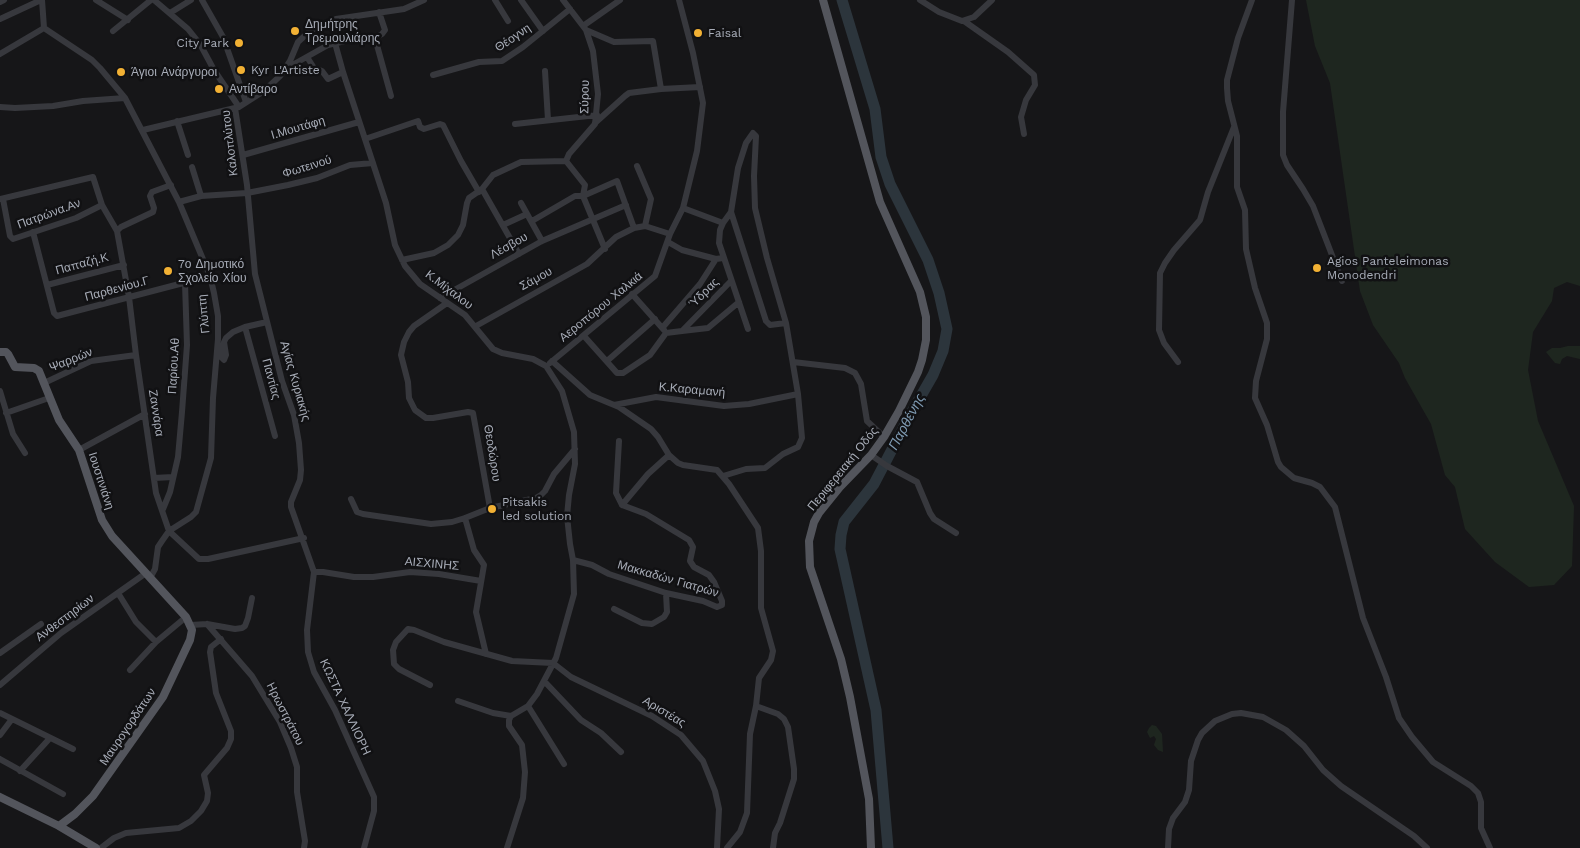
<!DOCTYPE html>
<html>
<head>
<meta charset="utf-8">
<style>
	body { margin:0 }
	canvas { display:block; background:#161618 }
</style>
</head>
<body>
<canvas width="1580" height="848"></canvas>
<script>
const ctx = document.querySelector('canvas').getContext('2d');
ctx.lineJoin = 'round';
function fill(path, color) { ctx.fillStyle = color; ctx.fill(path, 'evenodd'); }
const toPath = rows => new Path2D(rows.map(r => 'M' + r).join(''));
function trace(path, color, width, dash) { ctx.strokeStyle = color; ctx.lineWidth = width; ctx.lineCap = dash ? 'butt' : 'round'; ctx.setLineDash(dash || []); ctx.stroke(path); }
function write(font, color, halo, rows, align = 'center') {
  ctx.font = font + ' "Work Sans",sans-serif'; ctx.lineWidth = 5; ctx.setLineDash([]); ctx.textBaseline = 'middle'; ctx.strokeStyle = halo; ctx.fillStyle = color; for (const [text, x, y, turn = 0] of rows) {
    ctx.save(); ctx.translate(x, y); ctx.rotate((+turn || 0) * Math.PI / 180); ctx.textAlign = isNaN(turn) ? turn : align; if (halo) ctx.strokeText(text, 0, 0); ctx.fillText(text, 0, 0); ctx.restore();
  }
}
const green = toPath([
	[1306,0,1580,0,1580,286,1567,282,1554,288,1552,301,1533,332,1528,370,1538,421,1574,506,1572,566,1554,585,1529,587,1495,562,1465,529,1455,487,1445,475,1431,424,1405,378,1399,363,1373,325,1360,291,1330,83,1315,46],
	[1568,346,1580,346,1580,359,1567,356,1562,359,1560,364,1555,363,1546,352,1552,348,1560,348],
	[1152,725,1156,726,1162,734,1163,752,1158,750,1154,745,1156,739,1154,736,1150,738,1147,732,1149,728]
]);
const river = toPath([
	[842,0,875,109,881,157,890,184,928,260,939,293,947,329,943,351,933,375,910,415,874,484,844,522,841,535,840,549,876,710,888,848]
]);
const minor = toPath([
	[42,0,44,28,92,60,100,68,125,98,179,202,210,276,214,293,218,316,218,339,213,398,211,458,196,512,191,517,169,531,162,541,158,547,155,569,150,578],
	[96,0,128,20],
	[154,0,188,29,200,44,214,70,239,107,235,108,247,185,255,274,282,381,294,415,299,443,301,470,300,480,291,502,291,507,314,572,307,630,308,652,314,672,335,710,374,797,374,811,364,848],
	[202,0,223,37,246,102],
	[495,0,508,21],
	[521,0,543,31],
	[920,0,939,12,962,21,974,17,992,0],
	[1252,0,1238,38,1227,80,1227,88,1228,101,1237,136,1237,187,1245,210,1246,249,1255,288,1267,323,1267,339,1256,381,1255,398,1267,425,1278,462,1281,467,1294,478,1312,483,1320,487,1335,507,1363,618,1386,677,1399,718,1412,737,1433,762,1471,786,1478,793,1481,802,1481,828,1490,848],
	[1292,0,1283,112,1283,155,1287,165,1303,189,1313,206,1342,281],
	[0,2,4,0],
	[170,13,191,0],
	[0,19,41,0],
	[964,21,1008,52,1034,75,1035,85,1026,100,1021,117,1024,134],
	[583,26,620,0],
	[586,30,614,42,653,41,661,89],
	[113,31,151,0],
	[375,38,391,96],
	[335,43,343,72,386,203,395,245,405,266,420,284,465,315,493,349,502,353,533,359,546,366,562,391,574,432,575,464,569,495,567,516,570,544,573,560,574,594,556,658,537,694,528,706,511,716,509,720,509,726,522,745,525,772,523,798,507,848],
	[0,54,44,28],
	[307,57,314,68,322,71,328,79,343,72],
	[287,68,328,45,345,41,375,38,382,34,385,30,379,12],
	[545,71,548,120],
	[433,75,479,62,502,61,523,47,570,9],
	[0,107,15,108,53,106,83,101,125,98],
	[239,107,264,91,280,76,290,61,298,42,311,30,336,19,404,9,424,0],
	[177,121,188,155],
	[595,123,625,96,629,93,661,89,700,87],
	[515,124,597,115],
	[143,130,235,108],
	[365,139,418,121,420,127,424,129,440,124,443,125,461,161,479,192],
	[243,155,359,122],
	[566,161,585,185,583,196],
	[637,166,651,199,645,226],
	[192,167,201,196],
	[482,189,519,254],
	[583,196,605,249],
	[0,199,93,177,102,205,117,231,129,297,136,355,156,493,169,531,199,559,208,559,304,538],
	[3,199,10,236,13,239,76,218,102,205],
	[179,202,201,196,247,193,288,185,317,178,350,165,373,163],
	[521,203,542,241],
	[683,208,723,223],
	[731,212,723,223,720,230,719,243,748,329],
	[532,221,575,196,583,196,617,181,634,228],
	[503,225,527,214],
	[117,231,121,227,153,212,154,208,150,196,152,192,171,185],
	[33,232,54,313,57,316,210,276],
	[668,242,682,250,716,259],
	[402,260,434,253,448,245,458,235,463,225,467,203,469,198,482,189,493,175,521,162,566,161,569,154,595,124,598,94,593,51,586,30,563,0],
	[47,285,124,265],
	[632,294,664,330],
	[440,298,542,241,626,205],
	[447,303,414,326,409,332,404,342,401,355,408,382,409,398,415,410,426,418,433,418,468,412,473,413,490,508],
	[476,326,587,264,616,237,634,228,645,226,670,234],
	[245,327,275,436],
	[663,327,700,284,716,259,723,258],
	[682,331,708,328,739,302],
	[584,336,617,373,623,373,650,355,666,333,682,331,731,281],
	[219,345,222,358,224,360,226,355,224,342,226,338,233,332,245,327,267,322],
	[552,361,590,395,619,407,651,429,658,437,669,455,678,463,683,465,717,470,729,484,758,528,761,551,761,608,773,651,771,660,759,678,756,706,778,714,784,719,788,727,794,769,794,779,780,823,775,833,773,848],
	[607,361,655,319],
	[793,362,845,368,855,373,861,384,867,421,884,437],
	[1178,362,1164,343,1159,330,1160,273,1165,263,1174,250,1200,220,1208,192,1234,127],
	[550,363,655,276,670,234,683,208,697,151,703,103,693,53,679,0],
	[44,383,91,361,136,355],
	[0,391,13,434,25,453],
	[614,405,656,397,724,406,749,404,798,394],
	[6,413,49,398],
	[619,441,616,493,622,505,648,474,669,455],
	[79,450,145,414],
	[871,455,887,466,917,482,930,513,934,519,956,533],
	[723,476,746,469,765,468,783,454,798,447,802,438,798,394,786,323,770,325,766,321,731,212,738,168,746,143,753,133,756,136,754,176,755,208,767,258,786,323],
	[154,478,173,477],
	[351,499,357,512,363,514,431,524,452,522,465,518,490,508,536,498,541,495,545,491,554,474,575,449],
	[163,509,170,492,178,457,182,412,187,345,185,283],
	[465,518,474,550,484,565,476,612,486,654],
	[573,560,592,565,609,574,666,593,703,601,717,607,722,605,722,601,714,582,709,575,694,567,690,561,693,547,689,540,646,514,622,505],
	[314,572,323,572,354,577,373,577,410,572,439,574,481,581],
	[118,593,136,622,156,642],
	[614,609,642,623,652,624,664,617,667,612,666,593],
	[207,624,252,676,280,722,291,748,297,767,297,792,305,841,304,848],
	[191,625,207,624,235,629,242,628,245,626,248,618,252,598],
	[0,653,41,624],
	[553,663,571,677,652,716,681,735,703,761,715,791,719,809,717,848],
	[130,670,156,642,186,617],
	[544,681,581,720,601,733,621,752],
	[0,685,61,633,146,573],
	[430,685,399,669,394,664,393,650,396,642,408,629,414,630,444,642,512,661,553,663],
	[458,701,493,713,511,716],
	[528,706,564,764],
	[0,713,73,749],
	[0,735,12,719],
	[0,759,63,794],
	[20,771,50,738],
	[101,848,114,838,126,833,179,828,191,821,201,811,207,801,208,793,204,775,227,748,231,739,231,731,216,693,210,652,211,647,221,639],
	[727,848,740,832,747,813,750,734,756,706],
	[1168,848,1169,829,1173,818,1185,802,1189,790,1191,761,1198,740,1202,733,1215,721,1232,714,1241,713,1263,717,1286,730,1304,746,1323,770,1341,786,1414,836,1427,848]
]);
const major = toPath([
	[823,0,880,202,920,292,926,317,926,340,922,360,918,372,899,411,884,437,871,455,840,487,819,513,814,522,809,541,810,567,841,659,850,697,869,799,871,848],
	[0,352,6,352,8,354,15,367,34,368,39,371,59,420,79,450,102,520,112,536,186,617,192,630,190,640,163,697,93,796,75,814,59,826],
	[0,797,59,826,96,848]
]);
const markers = [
	[295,31,5,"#f2b134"],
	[698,33,5,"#f2b134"],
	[239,43,5,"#f2b134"],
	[241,70,5,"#f2b134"],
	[121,72,5,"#f2b134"],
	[219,89,5,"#f2b134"],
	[1317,268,5,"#f2b134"],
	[168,271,5,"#f2b134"],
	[492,509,5,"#f2b134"]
];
const poiNames = [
	["Δημήτρης",305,24],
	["Τρεμουλιάρης",305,38],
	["Faisal",708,33],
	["City Park",229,43,"right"],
	["Kyr L'Artiste",251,70],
	["Άγιοι Ανάργυροι",131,72],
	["Αντίβαρο",229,89],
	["Agios Panteleimonas",1327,261],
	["Monodendri",1327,275],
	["7ο Δημοτικό",178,264],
	["Σχολείο Χίου",178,278],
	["Pitsakis",502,502],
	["led solution",502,516]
];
const streetNames = [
	["Θέογνη",513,38,-34],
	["Σύρου",585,97,-89],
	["Ι.Μουτάφη",298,128,-16],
	["Καλοπλύτου",230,143,-97],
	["Φωτεινού",307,167,-17],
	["Πατρώνα.Αν",49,214,-20],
	["Λέσβου",509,246,-29],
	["Παπαζή.Κ",82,264,-15],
	["Σάμου",536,279,-29],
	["Παρθενίου.Γ",117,289,-15],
	["Κ.Μίχαλου",449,290,37],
	["Ύδρας",704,293,-45],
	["Αεροπόρου Χαλκιά",601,307,-39],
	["Γλύπτη",204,314,-96],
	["Ψαρρών",71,360,-22],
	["Παρίου.Αθ",174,366,-87],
	["Παντίας",271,379,75],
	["Αγίας Κυριακής",295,381,74],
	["Κ.Καραμανή",692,390,5],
	["Ζαννάρα",156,413,81],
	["Θεοδώρου",492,453,81],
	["Περιφερειακή Οδός",843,469,-51],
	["Ιουστινιάνη",101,481,72],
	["ΑΙΣΧΙΝΗΣ",432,564,5],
	["Μακκαδών Γιατρών",668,579,16],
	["Ανθεστηρίων",65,618,-37],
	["ΚΩΣΤΑ ΧΑΛΛΙΟΡΗ",345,707,65],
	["Αριστέας",664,712,31],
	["Ηρωστράτου",285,714,63],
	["Μαυρογορδάτων",128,727,-56]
];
const waterNames = [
	["Παρθένης",907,422,-62]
];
fill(green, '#1e261f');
trace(river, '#2c353c', 11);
trace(minor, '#37383d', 6);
trace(major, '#53555c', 8);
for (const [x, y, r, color] of markers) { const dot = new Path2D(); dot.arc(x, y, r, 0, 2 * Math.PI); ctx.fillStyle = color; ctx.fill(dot); trace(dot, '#111113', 2); }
write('12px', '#a8adb8', '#111113', poiNames, 'left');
write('12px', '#a8adb8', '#111113', streetNames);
write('italic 14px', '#7f9bb3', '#111113', waterNames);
</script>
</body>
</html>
